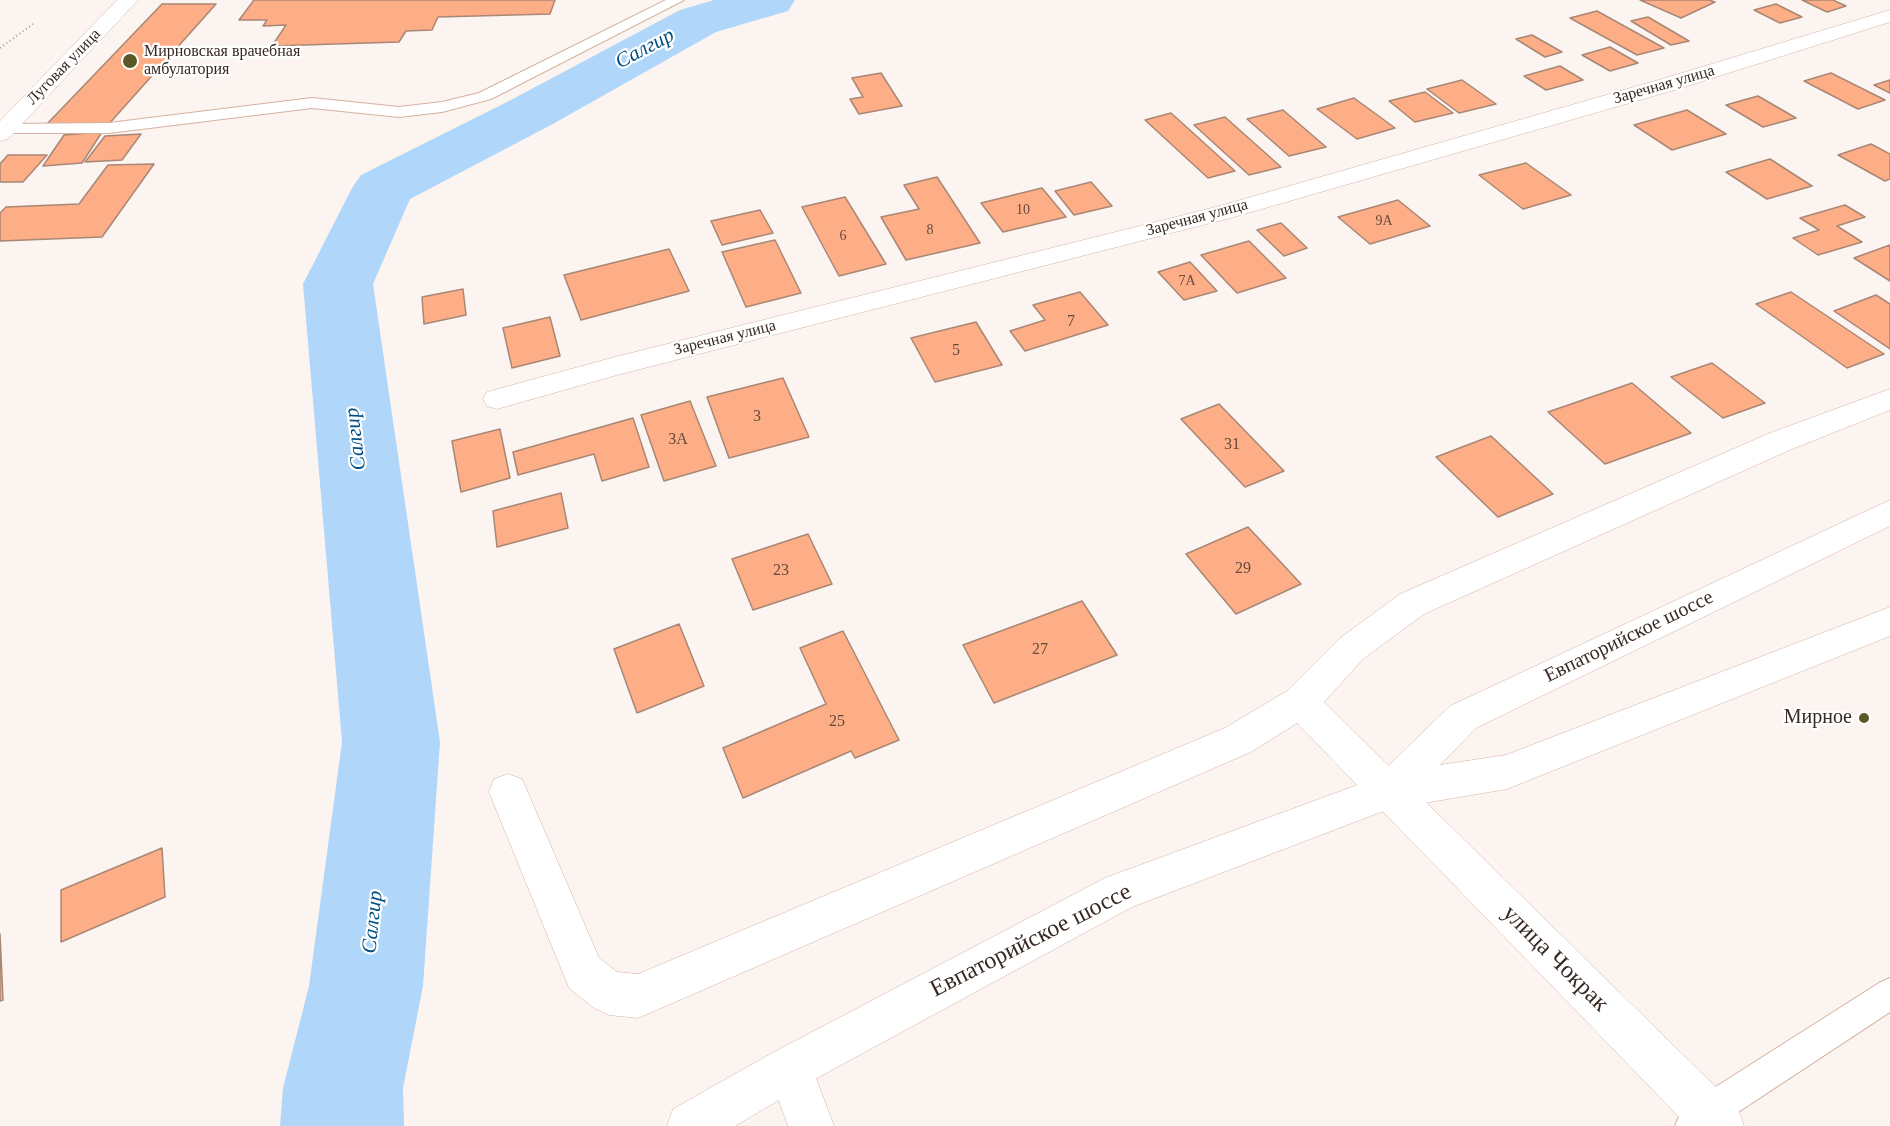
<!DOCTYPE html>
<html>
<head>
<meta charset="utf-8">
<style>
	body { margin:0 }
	canvas { display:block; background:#fcf4f0 }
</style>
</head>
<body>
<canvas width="1890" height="1126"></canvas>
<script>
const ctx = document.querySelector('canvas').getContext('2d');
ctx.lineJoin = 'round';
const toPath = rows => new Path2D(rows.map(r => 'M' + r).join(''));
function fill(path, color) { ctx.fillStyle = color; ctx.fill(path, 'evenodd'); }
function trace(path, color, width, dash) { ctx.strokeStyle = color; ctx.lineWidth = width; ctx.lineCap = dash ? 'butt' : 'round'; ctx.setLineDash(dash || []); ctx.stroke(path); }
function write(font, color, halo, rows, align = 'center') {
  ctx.font = font + ' "Times New Roman",serif'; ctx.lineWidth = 4.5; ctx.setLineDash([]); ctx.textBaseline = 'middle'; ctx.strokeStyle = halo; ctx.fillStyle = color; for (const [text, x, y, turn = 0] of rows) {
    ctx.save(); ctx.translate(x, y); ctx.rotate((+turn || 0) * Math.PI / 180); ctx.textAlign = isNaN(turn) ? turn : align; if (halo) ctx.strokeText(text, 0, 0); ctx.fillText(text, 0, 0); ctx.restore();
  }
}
const stream = toPath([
	[343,1078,350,1081,353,1088,350,1095,317,1126,290,1126,293,1118,336,1081,343,1078]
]);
const river = toPath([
	[714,0,795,0,788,11,716,32,551,125,410,199,373,284,440,742,423,986,403,1088,404,1126,280,1126,283,1088,309,986,342,742,303,284,352,188,361,175,509,101,680,10,714,0]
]);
const building = toPath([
	[254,0,555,0,550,14,438,17,432,30,406,31,399,42,272,46,286,25,263,26,267,20,239,20,254,0],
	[1640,0,1709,0,1715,2,1681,18,1640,0],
	[1802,0,1833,0,1846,6,1827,12,1802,0],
	[162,4,216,4,108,125,46,125,162,4],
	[1776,4,1802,17,1780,23,1754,10,1776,4],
	[1597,11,1664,48,1637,55,1570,18,1597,11],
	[1648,17,1689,41,1671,45,1631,21,1648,17],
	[1532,35,1562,52,1545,57,1516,39,1532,35],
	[1610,47,1638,63,1610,71,1582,55,1610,47],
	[1560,66,1583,80,1546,90,1524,76,1560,66],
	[881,73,902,106,859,114,850,99,863,97,852,78,881,73],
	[1831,73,1885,100,1858,109,1804,81,1831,73],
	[1462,80,1496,104,1459,113,1427,89,1462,80],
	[1890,80,1890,93,1874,85,1890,80],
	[1425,92,1453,113,1415,122,1389,101,1425,92],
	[1758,96,1796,118,1763,127,1726,105,1758,96],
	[1354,98,1395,128,1357,139,1317,109,1354,98],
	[1283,110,1326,147,1289,156,1247,119,1283,110],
	[1687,110,1726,134,1672,150,1634,125,1687,110],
	[1171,113,1235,171,1208,178,1145,120,1171,113],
	[1225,117,1281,167,1249,175,1194,125,1225,117],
	[102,132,82,163,43,166,64,135,102,132],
	[141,134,122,160,85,162,105,136,141,134],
	[1871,144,1890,154,1890,179,1885,181,1838,155,1871,144],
	[8,155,47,155,23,182,0,182,0,164,8,155],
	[1770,159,1812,186,1767,199,1726,172,1770,159],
	[1526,163,1571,195,1523,209,1479,175,1526,163],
	[154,164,102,237,0,241,0,213,6,207,79,204,108,165,154,164],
	[937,177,980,243,906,260,881,217,919,209,904,185,937,177],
	[1091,182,1112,206,1074,215,1055,191,1091,182],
	[1042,188,1066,217,1003,232,981,203,1042,188],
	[845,197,886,264,839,276,802,207,845,197],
	[1398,200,1430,226,1370,244,1338,217,1398,200],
	[1845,205,1865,217,1837,226,1862,242,1818,255,1793,238,1819,230,1800,218,1845,205],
	[760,210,773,233,722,245,711,221,760,210],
	[1281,223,1307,248,1284,256,1257,230,1281,223],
	[775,240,801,293,746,307,722,252,775,240],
	[1249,241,1286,278,1237,293,1201,255,1249,241],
	[1890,245,1890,281,1854,258,1890,245],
	[669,249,689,291,581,320,564,275,669,249],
	[1190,262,1217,291,1184,300,1158,272,1190,262],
	[463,289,466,315,424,324,422,297,463,289],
	[1080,292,1108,325,1025,351,1010,331,1045,320,1033,305,1080,292],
	[1791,292,1884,354,1847,368,1756,304,1791,292],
	[1876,295,1890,304,1890,349,1834,311,1876,295],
	[550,317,560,356,512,368,503,328,550,317],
	[976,322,1002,365,935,382,911,338,976,322],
	[1712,363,1765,403,1723,418,1671,377,1712,363],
	[783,378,809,437,729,458,707,397,783,378],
	[1632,383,1691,433,1605,464,1548,412,1632,383],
	[690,401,716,466,664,481,641,415,690,401],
	[1219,404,1284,471,1245,487,1181,419,1219,404],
	[633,418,649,467,602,481,594,454,518,475,513,452,633,418],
	[500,429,510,478,461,492,452,441,500,429],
	[1491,436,1553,494,1498,517,1436,457,1491,436],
	[561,493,568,528,497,547,493,511,561,493],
	[1248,527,1301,584,1236,614,1186,554,1248,527],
	[808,534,832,584,753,610,732,559,808,534],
	[1082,601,1117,655,994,703,963,645,1082,601],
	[679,624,704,686,637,713,614,649,679,624],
	[843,631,899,740,855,758,851,751,743,798,723,748,826,704,800,648,843,631],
	[162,848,165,897,61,942,61,890,162,848],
	[0,934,3,1000,0,1001,0,934]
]);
const path = toPath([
	[0,48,33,24]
]);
const service = toPath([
	[666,0,684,0,491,99,442,112,399,117,312,108,109,133,0,133,0,125,5,124,109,123,312,98,399,107,442,102,479,93,666,0],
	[1890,978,1890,1012,1717,1126,1675,1126,1680,1114,1695,1100,1879,983,1890,978]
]);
const minor = toPath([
	[1890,10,1890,22,1678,89,1234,217,617,375,497,409,487,406,483,399,487,392,615,357,1216,207,1662,79,1890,10],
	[1890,389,1890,410,1792,449,1424,614,1363,659,1324,702,1738,1109,1744,1126,1688,1126,1297,723,1251,752,638,1018,609,1015,594,1008,569,988,489,792,494,779,508,774,522,779,599,958,617,972,638,974,1225,728,1287,691,1339,639,1400,594,1770,433,1890,389],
	[790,1045,806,1052,834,1126,788,1126,767,1068,774,1052,790,1045]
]);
const secondary = toPath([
	[117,0,138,0,8,139,0,141,0,121,117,0]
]);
const primary = toPath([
	[1890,500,1890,526,1476,728,1440,765,1506,755,1890,607,1890,636,1507,789,1389,809,1132,907,806,1084,735,1126,667,1126,673,1109,774,1052,1105,878,1376,778,1450,706,1890,500]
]);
const markers = [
	[130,61,8,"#5a5825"],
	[1864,718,6,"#5a5825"]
];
const farNumbernames = [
	["10",1023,210],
	["9А",1384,221],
	["8",930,230],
	["6",843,236],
	["7А",1187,281]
];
const farPoinames = [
	["Мирновская врачебная",144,52],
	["амбулатория",144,70]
];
const farStreetnames = [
	["Луговая улица",64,67,-46],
	["Заречная улица",1664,85,-16],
	["Заречная улица",1197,218,-15],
	["Заречная улица",725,338,-14]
];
const numberNames = [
	["7",1071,322],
	["5",956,351],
	["3",757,417],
	["3А",678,440],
	["31",1232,445],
	["29",1243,569],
	["23",781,571],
	["27",1040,650],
	["25",837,722]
];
const streetNames = [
	["Евпаторийское шоссе",1629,637,-26]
];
const poiNames = [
	["Мирное",1852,718]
];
const waterNames = [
	["Салгир",645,49,-28],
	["Салгир",356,439,-97],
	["Салгир",373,922,-84]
];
const nearStreetnames = [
	["Евпаторийское шоссе",1031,941,-27],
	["улица Чокрак",1555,959,45]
];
fill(stream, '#b0d7fa');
fill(river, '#b0d7fa');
fill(building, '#fdae86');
trace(building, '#a98775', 1.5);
trace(service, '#d6b2a0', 2);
trace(minor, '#d6b2a0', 1);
trace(secondary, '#d6b2a0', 1);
trace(primary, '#d6b2a0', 1);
trace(path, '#a19691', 2, [1, 3]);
fill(service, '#fff');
fill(minor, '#fff');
fill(secondary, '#fff');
fill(primary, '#fff');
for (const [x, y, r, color] of markers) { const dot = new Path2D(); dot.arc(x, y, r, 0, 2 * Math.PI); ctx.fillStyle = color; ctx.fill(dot); trace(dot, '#fff', 2); }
write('14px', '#684a3b', null, farNumbernames);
write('16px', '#372922', '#fff', farPoinames, 'left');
write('16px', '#372922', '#fff', farStreetnames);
write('16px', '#684a3b', null, numberNames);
write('20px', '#372922', '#fff', streetNames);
write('20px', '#372922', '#fff', poiNames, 'right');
write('italic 21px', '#005084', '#fff', waterNames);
write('24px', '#372922', '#fff', nearStreetnames);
</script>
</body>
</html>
